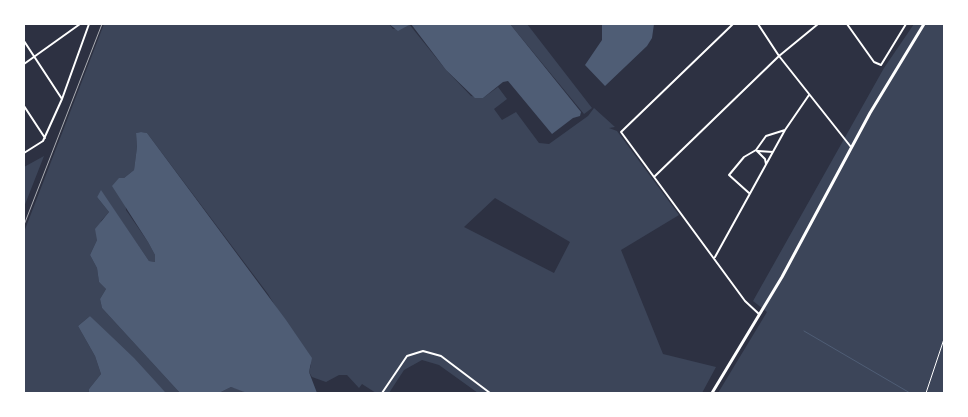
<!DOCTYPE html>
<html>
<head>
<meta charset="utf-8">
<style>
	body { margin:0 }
	#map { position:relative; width:968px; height:417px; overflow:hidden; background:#2d3142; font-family:Quicksand,sans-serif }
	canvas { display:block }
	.frame { position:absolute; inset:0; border:25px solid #fff; pointer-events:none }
</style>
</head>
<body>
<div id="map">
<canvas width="968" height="417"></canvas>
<div class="frame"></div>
</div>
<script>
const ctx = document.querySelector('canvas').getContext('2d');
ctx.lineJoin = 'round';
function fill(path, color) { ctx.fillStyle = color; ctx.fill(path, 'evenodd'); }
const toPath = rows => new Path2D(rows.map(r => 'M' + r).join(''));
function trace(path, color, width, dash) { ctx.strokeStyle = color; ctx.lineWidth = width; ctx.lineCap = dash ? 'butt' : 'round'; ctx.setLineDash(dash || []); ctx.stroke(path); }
const green = toPath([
	[104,24,389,24,393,29,403,28,409,24,446,70,471,96,483,98,498,87,507,99,494,109,502,120,516,112,539,143,549,144,588,116,594,108,615,127,609,128,617,131,679,215,621,250,663,354,716,367,702,393,478,393,439,365,422,360,404,370,389,393,376,393,362,384,359,388,347,375,339,375,326,382,312,377,309,372,311,365,268,294,147,133,141,132,136,133,137,147,134,170,124,178,126,210,148,242,155,255,155,262,149,261,101,191,97,197,109,212,101,221,97,240,90,255,97,268,99,282,106,289,100,299,102,308,180,393,166,393,90,316,78,326,95,356,101,374,89,389,89,393,24,393,24,232],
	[495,198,570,242,554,273,464,227],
	[510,24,527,24,592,108,584,114],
	[914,24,944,24,944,393,718,393,767,312,753,301,884,68],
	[44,156,24,207,24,167],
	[231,387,241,390,247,393,219,393]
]);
const water = toPath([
	[389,24,510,24,581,112,580,116,573,118,552,134,508,81,503,82,483,98,475,98,446,70,411,24,398,31],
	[602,24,654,24,652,38,647,46,605,86,585,65,602,40],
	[141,132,147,133,286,320,312,358,309,372,317,393,247,393,231,387,219,393,180,393,102,308,100,299,106,289,99,282,97,268,90,255,97,240,95,229,109,212,97,197,101,190,149,261,155,262,155,255,148,242,112,186,119,178,124,178,134,170,137,147,136,133],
	[90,316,134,358,166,393,89,393,89,389,101,374,95,356,78,326]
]);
const stream = toPath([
	[804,331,910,393]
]);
const path = toPath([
	[926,393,944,339]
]);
const minor = toPath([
	[733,24,621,132,745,301,759,314],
	[758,24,779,56,851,147],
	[847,24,874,62,881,65,906,24],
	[24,41,62,99],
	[24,64,80,24],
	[24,106,45,138],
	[756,150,765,159,766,164],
	[758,151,773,152],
	[24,153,43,141,62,99,89,24],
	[655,176,779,56,818,24],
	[749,193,729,175,744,157,756,150,766,136,785,130],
	[715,257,785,130,809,95],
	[382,393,407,356,423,351,441,356,490,393]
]);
const primary = toPath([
	[712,393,782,277,870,113,924,24]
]);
const rail = toPath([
	[24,225,102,24]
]);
fill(green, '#3c4559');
fill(water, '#4f5d75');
trace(stream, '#4f5d75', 1);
trace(path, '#fff', 1);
trace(minor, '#fff', 2);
trace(primary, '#fff', 3);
trace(rail, '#abadb3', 1);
</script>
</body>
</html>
